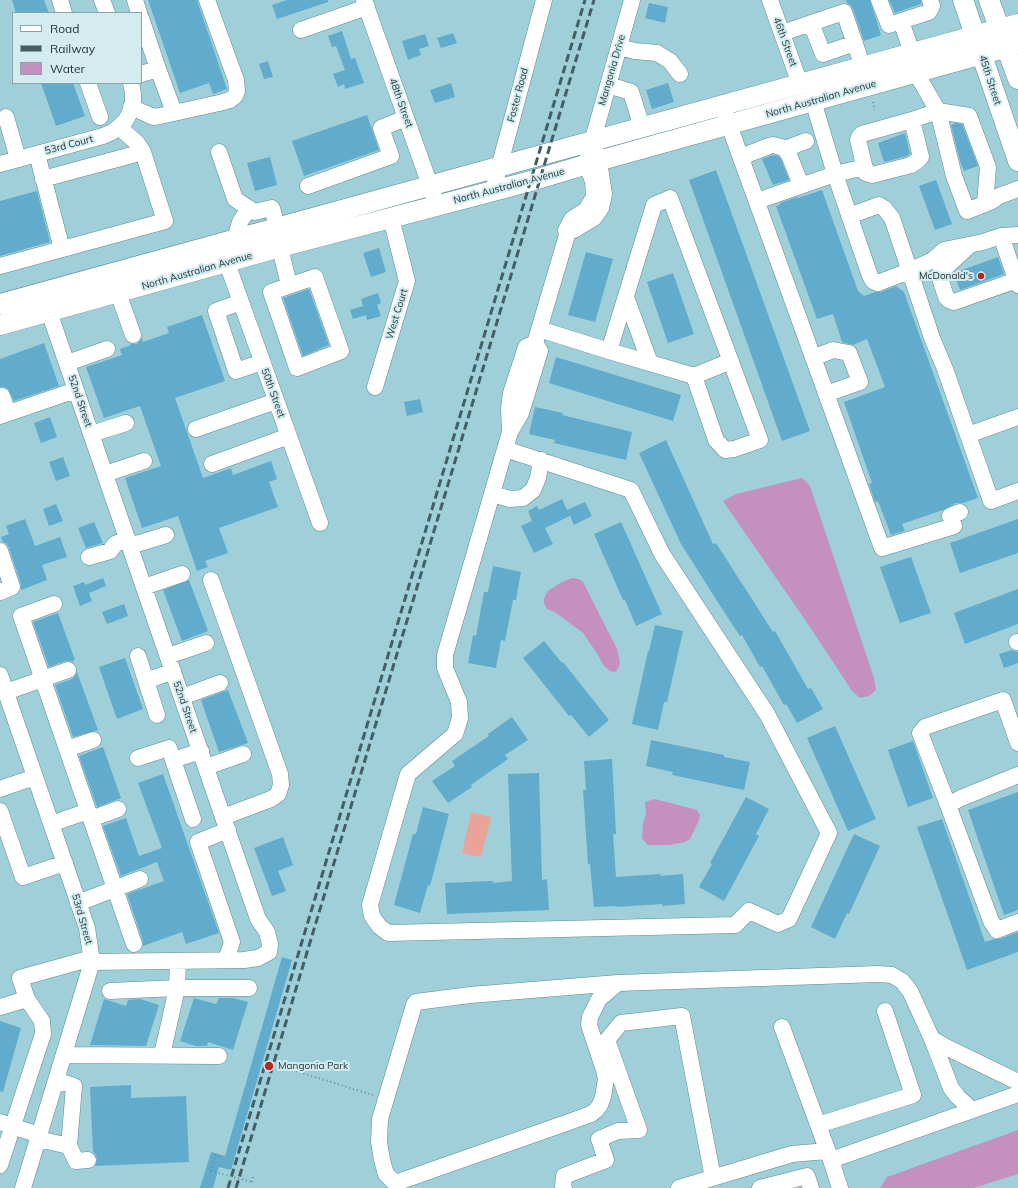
<!DOCTYPE html>
<html>
<head>
<meta charset="utf-8">
<style>
	body { margin:0 }
	#map { position:relative; width:1018px; height:1188px; overflow:hidden; background:#9fd0d9; font-family:Mulish,sans-serif }
	canvas { display:block }
	.legend { position:absolute; left:12px; top:12px; width:130px; height:72px; box-sizing:border-box; background:#d4ecf0; border:1px solid #8ca3a7; margin:0; padding:5px 7px; list-style:none; font-size:12px; color:#213539 }
	.legend li { display:flex; align-items:center; gap:8px; height:20px }
	.legend b { width:20px; border:1px solid #8ca3a7 }
</style>
</head>
<body>
<div id="map">
<canvas width="1018" height="1188"></canvas>
<ul class="legend">
<li><b style="height:5px;background:#fff"></b>Road</li>
<li><b style="height:5px;background:#435f64"></b>Railway</li>
<li><b style="height:11px;background:#c390bf"></b>Water</li>
</ul>
</div>
<script>
const ctx = document.querySelector('canvas').getContext('2d');
ctx.lineJoin = 'round';
function fill(path, color) { ctx.fillStyle = color; ctx.fill(path, 'evenodd'); }
const toPath = rows => new Path2D(rows.map(r => 'M' + r).join(''));
function trace(path, color, width, dash) { ctx.strokeStyle = color; ctx.lineWidth = width; ctx.lineCap = dash ? 'butt' : 'round'; ctx.setLineDash(dash || []); ctx.stroke(path); }
function write(font, color, halo, rows, align = 'center') {
  ctx.font = font + ' Mulish,sans-serif'; ctx.lineWidth = 4; ctx.setLineDash([]); ctx.textBaseline = 'middle'; ctx.strokeStyle = halo; ctx.fillStyle = color; for (const [text, x, y, turn = 0] of rows) {
    ctx.save(); ctx.translate(x, y); ctx.rotate((+turn || 0) * Math.PI / 180); ctx.textAlign = isNaN(turn) ? turn : align; if (halo) ctx.strokeText(text, 0, 0); ctx.fillText(text, 0, 0); ctx.restore();
  }
}
const green = toPath([
	[471,812,491,817,481,857,462,853]
]);
const water = toPath([
	[802,478,810,486,874,678,876,690,869,696,860,698,852,691,812,630,723,501,736,494],
	[572,578,579,579,583,582,617,649,620,662,619,667,615,672,610,671,604,666,596,652,583,633,555,612,547,609,544,603,544,598,548,591,560,583],
	[655,799,697,810,700,815,699,820,690,839,685,842,669,845,648,845,645,842,642,838,643,823,646,815,645,802],
	[1018,1130,1018,1174,974,1188,880,1188,887,1177]
]);
const building = toPath([
	[12,0,44,0,49,13,16,13],
	[148,0,197,0,227,89,213,94,209,83,180,93],
	[287,0,328,0,328,2,277,19,272,5],
	[846,0,870,0,881,35,864,41,853,9,850,5,847,3],
	[889,0,921,0,921,4,895,13],
	[649,3,668,7,665,23,645,18],
	[342,31,351,59,355,58,364,83,345,89,344,84,338,87,333,74,345,70,336,46,332,47,328,36],
	[453,33,457,43,441,48,437,38],
	[425,34,429,46,419,49,421,55,408,60,402,41],
	[268,61,273,77,264,79,259,64],
	[41,83,73,83,85,116,56,126],
	[451,83,455,97,435,103,430,90],
	[668,83,674,102,652,109,646,90],
	[367,115,379,150,304,176,292,141],
	[956,123,962,124,978,166,964,171,960,161,951,125],
	[905,133,910,154,907,156,884,162,878,143],
	[773,155,778,156,781,159,789,180,773,185,762,159],
	[270,157,277,185,255,191,247,163],
	[716,170,810,431,782,441,689,180],
	[936,180,952,224,935,230,919,186],
	[822,190,858,291,864,296,875,292,881,292,896,286,904,292,978,498,963,503,956,503,943,510,902,524,905,531,891,535,878,501,875,502,869,484,872,483,844,402,885,387,867,339,853,345,842,342,833,314,817,319,776,206,780,205,780,203,797,197,798,198],
	[37,191,50,242,0,256,0,201],
	[379,248,386,272,371,277,363,253],
	[586,252,613,259,595,322,568,315],
	[998,257,1004,274,960,290,954,273],
	[673,273,694,334,668,343,647,282],
	[309,289,329,345,303,356,283,298],
	[378,293,381,303,377,305,381,316,367,320,366,315,353,319,350,310,363,306,361,299],
	[202,315,225,381,175,398,203,478,231,468,233,475,271,461,277,479,269,482,278,507,219,528,228,553,205,561,208,567,197,571,178,516,142,528,125,478,161,466,140,406,104,418,86,367,122,355,120,349,131,345,130,344,137,344,142,338,143,342,169,333,167,327],
	[44,343,59,386,14,401,8,389,4,387,0,387,0,359],
	[556,357,681,395,673,421,549,383],
	[420,399,423,412,407,416,404,402],
	[535,407,563,413,562,415,632,432,626,460,554,443,555,440,529,434],
	[50,417,57,437,41,443,34,423],
	[666,440,713,544,716,543,773,632,775,631,808,689,811,688,823,709,797,723,786,704,784,705,762,666,760,667,742,635,740,636,728,618,681,544,639,453],
	[63,457,70,476,56,481,49,462],
	[562,499,567,510,585,502,592,516,574,525,570,516,545,528,553,544,534,553,521,526,532,521,528,511,537,506,539,510],
	[56,504,63,521,49,526,43,509],
	[25,519,35,546,60,537,67,557,42,565,47,580,21,590,21,584,9,548,7,544,3,542,1,537,9,534,6,526],
	[1018,519,1018,553,960,573,950,543],
	[94,522,103,543,86,548,78,528],
	[621,522,662,614,636,626,625,600,623,600,594,534],
	[911,557,931,613,900,623,880,567],
	[493,566,521,572,516,600,513,600,505,641,501,640,496,668,468,663,473,635,476,636,484,592,488,592],
	[103,578,106,586,89,593,92,601,80,606,73,586,84,582,85,585],
	[189,580,208,631,182,641,163,590],
	[1018,589,1018,624,965,644,954,613],
	[124,604,128,616,107,624,102,612],
	[58,613,75,660,73,660,74,662,69,661,65,661,49,667,33,622],
	[655,625,683,631,667,702,664,702,658,730,632,724,648,651,649,651],
	[544,641,562,663,563,662,609,720,589,737,571,715,569,716,523,658],
	[1012,650,1018,652,1018,663,1004,668,999,654],
	[125,658,143,709,117,719,99,667],
	[77,672,98,730,73,737,55,685,72,679,75,676],
	[228,690,248,743,219,752,201,700],
	[512,717,528,740,505,755,508,759,471,785,472,787,448,803,432,781,455,766,452,761,489,736,488,734],
	[835,726,876,819,848,831,807,738],
	[651,740,724,755,724,757,750,762,744,790,672,775,673,772,646,766],
	[913,741,933,798,908,807,888,750],
	[103,747,121,798,97,807,79,756],
	[612,759,616,834,613,834,616,877,660,874,661,876,683,874,685,904,662,906,662,904,617,907,616,906,594,907,590,864,588,864,586,835,583,790,586,790,584,761],
	[539,773,542,880,547,879,549,910,447,914,445,883,493,881,493,883,512,881,508,774],
	[163,774,219,933,186,944,182,932,143,946,143,941,127,894,164,881,157,862,121,876,103,826,126,818,139,856,162,848,138,783],
	[1018,792,1018,910,1004,915,968,810],
	[746,797,769,809,756,834,759,836,724,901,699,887,712,864,710,863],
	[423,807,449,814,430,886,428,885,420,913,394,905,413,834,416,834],
	[942,819,985,942,994,939,1000,939,1018,932,1018,952,967,970,917,827],
	[854,834,880,846,849,914,847,913,835,939,811,927],
	[283,837,293,865,278,871,286,891,272,896,254,848],
	[282,957,292,960,231,1170,219,1167,213,1188,200,1188,211,1152,225,1156],
	[194,998,216,1004,219,998,233,998,248,1002,233,1050,208,1042,207,1046,196,1046,180,1041],
	[104,999,126,1006,128,1000,140,999,159,1005,146,1046,90,1045],
	[0,1021,21,1028,3,1092,0,1091],
	[131,1085,131,1098,186,1096,189,1162,95,1166,97,1160,96,1155,93,1152,90,1087]
]);
const path = toPath([
	[873,102,875,110],
	[292,1070,373,1095],
	[211,1171,216,1155,221,1157],
	[252,1182,253,1177]
]);
const minor = toPath([
	[60,0,64,13],
	[102,0,107,13],
	[135,0,139,13],
	[364,0,437,205],
	[770,0,800,84],
	[879,0,889,25,929,12,932,6,930,0],
	[141,18,158,69,141,74],
	[901,21,912,53],
	[811,23,823,54,855,43],
	[301,30,367,7],
	[782,33,844,12,863,67],
	[619,47,635,51,657,53,670,61,680,74],
	[158,69,174,112],
	[88,83,100,117],
	[608,85,631,92,642,127],
	[813,101,835,174,870,276,873,281,878,283,909,271,933,260,944,250,983,242,1001,236,1018,235],
	[131,107,149,115,154,117,160,116,219,103,230,100,235,96,237,91,236,80,207,0],
	[725,114,882,548,954,526,950,516,960,512],
	[6,117,18,159],
	[912,120,921,157,917,161,911,165,872,175,866,173,858,140,859,137,862,134,912,120,938,111,916,73],
	[785,149,806,141],
	[219,152,235,199,254,212,272,208,277,227],
	[37,154,62,249],
	[741,157,769,146,773,145,781,147,785,149,789,155,801,185],
	[0,164,103,136,112,132,119,127,126,120,130,112,133,103,133,93,131,83],
	[43,179,143,152],
	[308,186,391,156,381,128,406,118],
	[493,190,544,0],
	[757,201,835,174,865,167],
	[985,204,988,167,969,116,938,111,954,176,967,211,992,201,999,196,1018,189],
	[849,216,879,205,884,208,892,218,932,338,945,369,991,501,1018,491],
	[574,230,594,218,601,208,604,194,600,168,595,150],
	[1001,236,1018,285],
	[235,239,240,222,249,208],
	[970,245,940,273,940,278,946,297,949,300,954,302,1017,280],
	[284,246,282,256,289,285],
	[227,263,320,523],
	[0,266,165,221,143,152,137,143,119,127],
	[315,277,341,351,297,368,271,292,315,277],
	[118,293,133,335],
	[626,297,650,363],
	[45,300,258,919,267,932,270,944,269,952,258,958,244,960,92,962],
	[241,302,216,311,236,371,262,362],
	[539,329,609,351,694,376,716,440,725,450,734,449,760,440,670,198,654,205,609,351],
	[813,358,833,350,849,353,860,382,826,394],
	[67,363,107,349],
	[694,376,731,361],
	[375,387,407,281,391,218],
	[2,396,8,413],
	[0,416,76,390],
	[196,429,276,401],
	[510,432,521,413,540,351,535,343],
	[91,434,126,423],
	[968,435,1018,417],
	[505,449,631,490,662,554,767,714,829,833,789,919,778,924,749,911,735,925,388,933,379,926,372,916,370,905,408,774,455,734,460,718,459,702,445,668,445,655,510,432,509,409,511,393,526,347,535,343,567,235,566,230,572,219,586,210,594,197,593,181,586,164,632,0],
	[212,464,289,436],
	[105,474,144,461],
	[492,494,510,499,523,498,533,490,538,478,541,460],
	[130,546,166,535],
	[0,551,12,587,0,592],
	[89,557,110,551,115,544,128,539],
	[211,580,280,774,281,785,278,794,271,799,223,817],
	[144,587,182,574],
	[54,604,21,616,134,944],
	[1017,642,1018,642],
	[138,656,157,715],
	[168,656,206,643],
	[0,675,87,928,92,962,23,1188],
	[146,681,173,671],
	[6,692,68,670],
	[182,697,220,683],
	[67,749,93,740],
	[138,758,169,748,193,819],
	[173,760,201,751],
	[206,767,243,754],
	[1018,775,961,798,948,805,991,921,997,930,1018,922],
	[0,789,35,777],
	[948,805,920,733,925,727,1003,700,1018,743],
	[0,811,23,877,65,863],
	[91,819,118,809],
	[51,824,88,811],
	[78,903,140,879],
	[226,960,232,942,198,842,228,830],
	[618,983,599,999,590,1017,589,1025,604,1070,606,1079,603,1097,600,1105,596,1110,591,1114,569,1122,398,1182,393,1181,386,1174,382,1160,379,1142,380,1119,414,1005,416,1002,470,995,618,983,878,974,892,975,902,981,910,991,932,1039,951,1088,958,1097,972,1110],
	[110,991,177,988,249,988],
	[0,1007,27,999,20,978,92,958],
	[782,1027,831,1160],
	[932,1039,946,1047,1018,1082],
	[64,1055,219,1056],
	[162,1055,177,988,178,961],
	[56,1080,74,1086,69,1146],
	[0,1122,39,1135],
	[818,1125,913,1095,885,1011],
	[38,1139,69,1146,76,1161,88,1160],
	[0,1165,43,1034,42,1021,27,999],
	[564,1188,563,1186,564,1176,606,1160,599,1139,618,1131,639,1130,607,1040,621,1023,682,1016,713,1178],
	[679,1188,792,1154,827,1151],
	[760,1188,807,1176,811,1188],
	[840,1188,831,1160,1018,1094]
]);
const major = toPath([
	[963,0,1018,161],
	[989,0,1018,79],
	[0,304,1018,24],
	[0,325,284,246,531,181,598,161,1018,44]
]);
const rail = toPath([
	[228,1188,585,0],
	[236,1188,594,0]
]);
const pathBridge = toPath([
	[211,1171,252,1182]
]);
const markers = [
	[981,276,4,"#b7291f"],
	[269,1066,5,"#b7291f"]
];
const streetNames = [
	["46th Street",785,42,70],
	["Mangonia Drive",612,70,-74],
	["45th Street",990,80,72],
	["Foster Road",518,95,-75],
	["North Australian Avenue",821,99,-16],
	["48th Street",401,103,70],
	["53rd Court",69,145,-15],
	["North Australian Avenue",509,186,-15],
	["North Australian Avenue",197,271,-16],
	["West Court",397,314,-73],
	["50th Street",273,393,70],
	["52nd Street",80,401,71],
	["52nd Street",185,707,71],
	["53rd Street",82,919,74]
];
const poiNames = [
	["McDonald's",973,276],
	["Mangonia Park",278,1066,"left"]
];
fill(green, '#e9a398');
fill(water, '#c390bf');
fill(building, '#61abcc');
trace(minor, '#5b8a92', 17);
trace(major, '#5b8a92', 21);
trace(path, '#678b91', 2, [1, 3]);
trace(minor, '#fff', 16);
trace(major, '#fff', 20);
trace(rail, '#435f64', 3, [8, 4]);
trace(pathBridge, '#678b91', 2, [1, 3]);
for (const [x, y, r, color] of markers) { const dot = new Path2D(); dot.arc(x, y, r, 0, 2 * Math.PI); ctx.fillStyle = color; ctx.fill(dot); trace(dot, '#d4ecf0', 1.5); }
write('10px', '#213539', '#d4ecf0', streetNames);
write('10px', '#213539', '#d4ecf0', poiNames, 'right');
</script>
</body>
</html>
